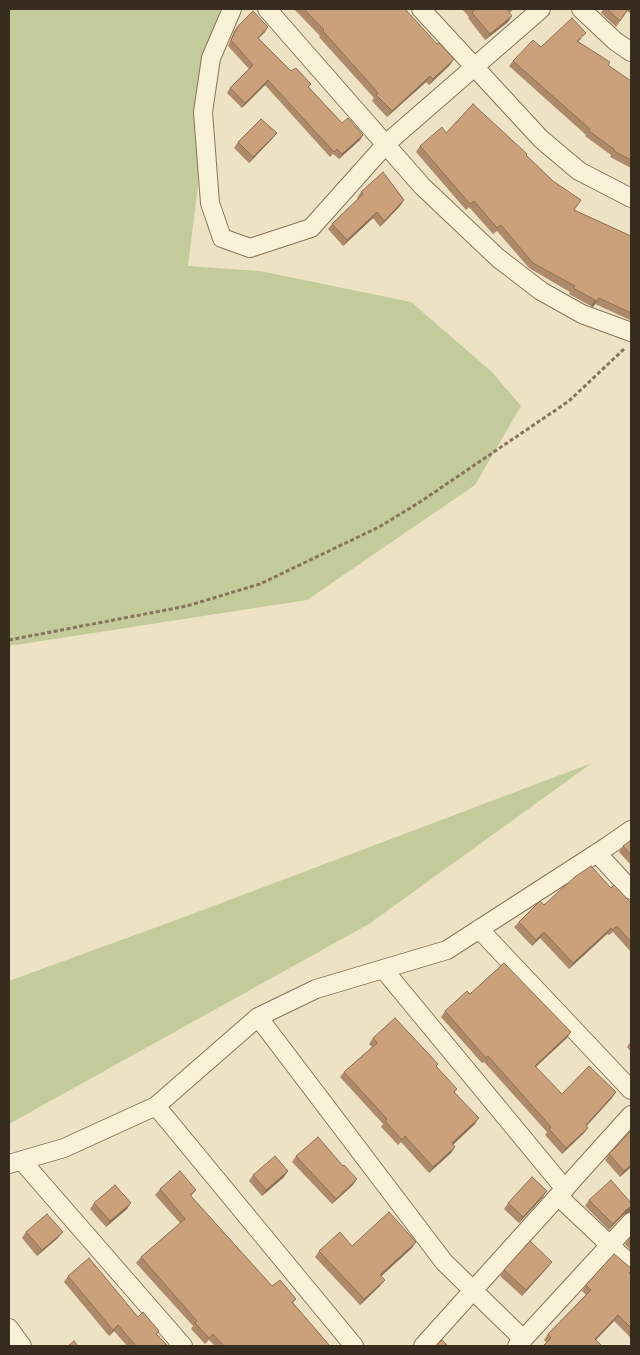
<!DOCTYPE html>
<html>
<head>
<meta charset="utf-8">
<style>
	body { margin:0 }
	#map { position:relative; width:640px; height:1355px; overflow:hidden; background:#ede3c4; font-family:Lora,serif }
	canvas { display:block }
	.frame { position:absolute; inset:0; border:10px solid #382c1f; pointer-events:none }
</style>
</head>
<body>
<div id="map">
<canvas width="640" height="1355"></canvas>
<div class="frame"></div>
</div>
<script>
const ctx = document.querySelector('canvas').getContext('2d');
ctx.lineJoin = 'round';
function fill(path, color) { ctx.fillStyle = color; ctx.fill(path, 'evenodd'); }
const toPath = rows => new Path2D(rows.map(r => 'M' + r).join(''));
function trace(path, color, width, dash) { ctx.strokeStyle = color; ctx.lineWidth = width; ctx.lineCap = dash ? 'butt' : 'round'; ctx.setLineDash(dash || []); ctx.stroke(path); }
const green = toPath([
	[9,9,220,9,188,266,260,271,411,302,492,372,521,406,475,485,307,600,9,646],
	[592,763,369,924,9,1124,9,981,187,916]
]);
const path = toPath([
	[9,640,187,606,260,584,379,527,420,502,569,401,624,349]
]);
const street = toPath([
	[232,9,211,58,203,112,210,203,222,238,250,248,311,228,387,143,541,9],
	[267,9,422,186,498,258,541,291,582,314,631,332],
	[421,9,541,139,579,171,631,198],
	[581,9,615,41,631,52],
	[597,853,631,890],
	[479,929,631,1090],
	[384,970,565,1189],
	[258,1017,444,1262,523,1339],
	[156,1106,354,1346],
	[22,1161,183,1346],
	[9,1164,64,1148,156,1106,258,1017,316,989,447,950,608,846,631,830],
	[559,1197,631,1265],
	[9,1328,22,1346],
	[423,1346,631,1115],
	[517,1346,631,1222]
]);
const wall = toPath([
	[294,9,405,9,450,65,429,85,426,82,387,117,372,101,374,98,319,37,320,36],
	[462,9,514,9,509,13,508,22,485,40,468,18,469,17],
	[603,9,631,9,631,14,627,11,616,27,601,13],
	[238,26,265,32,258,38,291,71,309,87,342,123,363,135,360,140,339,159,333,154,330,157,265,85,242,108,227,93,230,88,249,69,228,46,234,31],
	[582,38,578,42,608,65,631,93,631,168,610,157,611,155,585,136,586,135,509,66,513,61,541,47],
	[277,133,272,139,249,163,234,148,238,142],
	[446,133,526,155,574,210,631,236,631,319,630,320,595,304,593,307,591,306,569,294,570,292,529,268,497,231,493,234,469,207,466,210,416,152,420,146],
	[361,192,404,200,400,206,380,227,373,218,343,246,328,229,332,224,358,199,357,198],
	[631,840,631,865,619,852,623,846],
	[611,888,631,903,631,952,613,932,609,935,607,934,569,969,540,938,532,946,514,927,519,922,544,905],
	[470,994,567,1038,536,1067,562,1094,612,1098,586,1126,588,1128,584,1133,562,1154,545,1135,547,1132,484,1062,482,1063,441,1017,445,1011],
	[373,1038,438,1064,436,1066,455,1092,475,1124,453,1145,455,1147,451,1153,429,1173,401,1142,398,1145,381,1127,383,1124,340,1077,344,1072,372,1047,369,1044],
	[631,1041,631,1052,627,1047],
	[631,1131,631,1167,620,1177,605,1160,609,1154],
	[296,1156,353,1185,332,1204,292,1162],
	[288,1171,284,1177,262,1196,249,1181,253,1175],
	[160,1189,196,1190,191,1196,272,1286,296,1299,293,1303,330,1346,215,1346,209,1340,205,1344,191,1329,193,1326,136,1263,141,1257,180,1223,155,1195],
	[543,1197,519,1223,504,1209,508,1203],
	[589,1200,630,1212,623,1215,609,1230,585,1206],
	[94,1203,127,1209,106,1227,90,1209],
	[26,1232,58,1238,37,1256,22,1238],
	[631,1236,631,1251,625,1244],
	[352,1246,412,1248,381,1276,380,1286,360,1305,315,1257,319,1251],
	[548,1267,522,1296,500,1276,504,1270],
	[631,1268,631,1272,630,1273,631,1274,631,1338,614,1321,596,1340,547,1343,544,1340,548,1334,586,1295,582,1291,586,1285],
	[68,1276,138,1317,159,1331,157,1334,168,1346,127,1346,114,1331,109,1336,64,1282]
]);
const shadedWall = toPath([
	[512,16,508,22,485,40,490,34],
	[268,27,265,32,254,43,258,38],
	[454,59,450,65,429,85,433,79],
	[430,76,426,82,387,117,392,111],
	[268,80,265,85,242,108,245,103],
	[277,133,272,139,249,163,253,157],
	[363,135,360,140,339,159,342,154],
	[404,200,400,206,380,227,384,221],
	[377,212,373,218,343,246,347,240],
	[595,300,597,301,593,307,591,306],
	[611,928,607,934,569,969,573,963],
	[544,932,540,938,532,946,536,940],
	[571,1032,567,1038,531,1071,535,1066],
	[616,1092,612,1098,582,1131,586,1125],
	[479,1118,475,1124,448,1149,452,1143],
	[588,1128,584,1133,562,1154,566,1148],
	[455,1147,451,1153,429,1173,433,1167],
	[631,1165,631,1167,620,1177,624,1171],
	[288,1171,284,1177,262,1196,266,1190],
	[357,1179,353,1185,332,1204,336,1199],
	[547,1191,543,1197,519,1223,523,1217],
	[131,1203,127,1209,106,1227,110,1221],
	[631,1207,631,1210,630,1212,623,1215,609,1230,613,1224,627,1209],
	[63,1232,58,1238,37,1256,42,1250],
	[416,1242,412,1248,376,1281,380,1275],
	[552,1262,548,1267,522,1296,526,1290],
	[385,1280,380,1286,360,1305,364,1299],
	[618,1315,614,1321,591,1345,595,1339],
	[118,1325,114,1331,109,1336,113,1330]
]);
const building = toPath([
	[304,9,405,9,437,44,439,43,454,59,433,79,430,76,392,111,376,95,378,93,323,31,324,30,304,9],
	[471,9,511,9,508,11,512,16,490,34,472,13,474,11,471,9],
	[607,9,628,9,620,21,607,9],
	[253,11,268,27,258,38,291,71,296,68,311,84,308,87,342,123,348,118,363,135,342,154,337,149,334,152,268,80,245,103,230,88,253,65,231,40,238,26,253,11],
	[572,18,586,33,577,41,610,62,608,65,631,81,631,160,614,151,615,150,589,131,590,129,513,61,533,40,541,47,572,18],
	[473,104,527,154,526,155,553,181,581,200,574,210,631,236,631,313,599,298,597,301,595,300,573,288,575,286,533,263,501,225,497,228,474,201,470,204,420,146,442,127,446,133,473,104],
	[261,119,277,133,253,157,238,142,261,119],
	[383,172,404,200,384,221,377,212,347,240,332,224,363,194,361,192,383,172],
	[631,840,631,855,623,846,631,840],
	[591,866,611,888,614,885,631,903,631,942,617,926,613,930,611,928,573,963,544,932,536,940,519,922,540,901,544,905,576,876,591,866],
	[504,963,571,1032,535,1066,562,1094,589,1066,616,1092,586,1125,588,1128,566,1148,549,1129,551,1127,488,1056,486,1058,445,1011,467,991,470,994,504,963],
	[395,1018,438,1064,436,1066,457,1089,454,1092,479,1118,452,1143,455,1147,433,1167,405,1136,402,1140,385,1121,387,1119,344,1072,377,1043,373,1038,395,1018],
	[631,1131,631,1165,624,1171,609,1154,631,1131],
	[318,1137,343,1166,344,1165,357,1179,336,1199,296,1156,318,1137],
	[275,1156,288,1171,266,1190,253,1175,275,1156],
	[180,1171,196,1190,190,1195,272,1286,280,1280,296,1299,292,1302,330,1346,224,1346,213,1334,209,1338,195,1323,197,1321,141,1257,185,1219,160,1189,180,1171],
	[532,1177,547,1191,523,1217,508,1203,532,1177],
	[611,1180,631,1203,631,1207,627,1209,613,1224,589,1200,611,1180],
	[115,1185,131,1203,110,1221,94,1203,115,1185],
	[389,1212,416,1242,380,1275,385,1280,364,1299,319,1251,340,1232,352,1246,389,1212],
	[47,1214,63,1232,42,1250,26,1232,47,1214],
	[530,1241,552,1262,526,1290,504,1270,530,1241],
	[614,1254,631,1268,631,1271,629,1273,631,1274,631,1328,618,1315,595,1339,602,1346,543,1346,551,1338,548,1334,591,1290,586,1285,614,1254],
	[89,1258,138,1317,143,1312,159,1331,156,1334,168,1346,136,1346,118,1325,113,1330,68,1276,89,1258],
	[442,1340,448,1346,436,1346,442,1340],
	[74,1341,78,1346,68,1346,74,1341]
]);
fill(green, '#c2cb99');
trace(street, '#87755b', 20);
trace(path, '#87755b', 3, [4, 2.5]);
trace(street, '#f8f0d7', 18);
fill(wall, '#ae8a6a');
fill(shadedWall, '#8d7156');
fill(building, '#caa17b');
trace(building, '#8d7156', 1);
</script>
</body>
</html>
